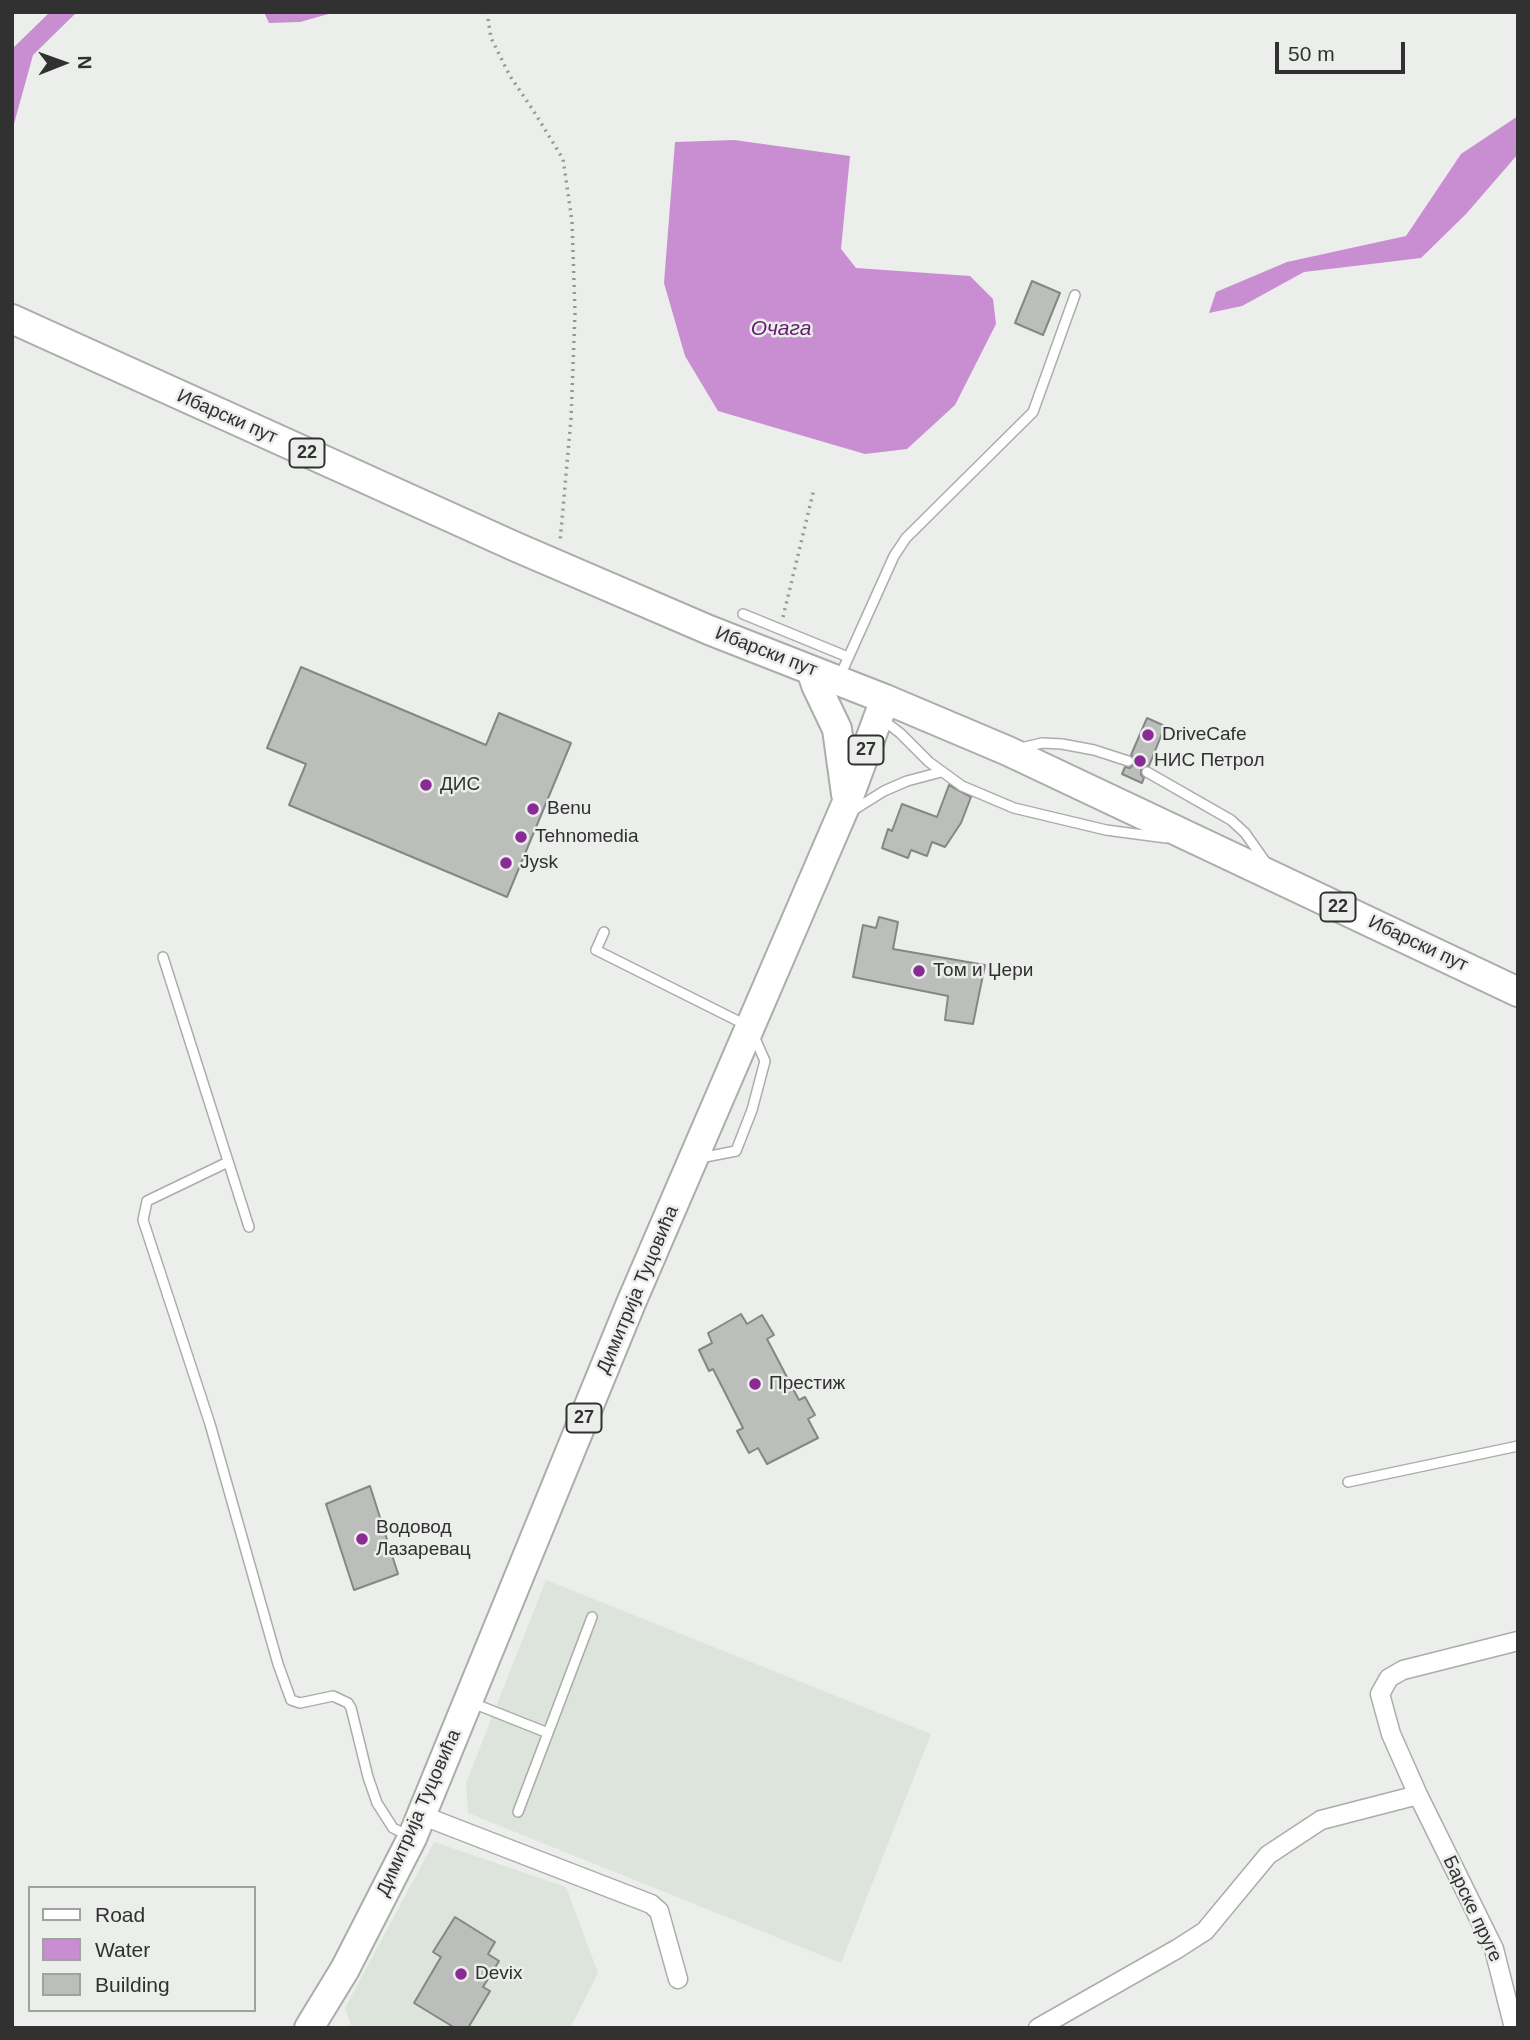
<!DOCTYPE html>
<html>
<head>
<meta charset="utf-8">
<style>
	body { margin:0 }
	#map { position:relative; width:1530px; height:2040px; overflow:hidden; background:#ebeeeb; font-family:Arial,sans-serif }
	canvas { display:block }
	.frame { position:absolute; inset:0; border:14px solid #303130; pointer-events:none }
	.legend { position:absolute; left:28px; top:1886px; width:228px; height:126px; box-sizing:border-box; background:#ebeeeb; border:2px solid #a0a2a0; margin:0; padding:9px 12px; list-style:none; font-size:21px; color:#303130 }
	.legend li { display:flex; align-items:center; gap:14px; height:35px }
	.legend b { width:35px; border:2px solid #a0a2a0 }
	.north { position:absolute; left:28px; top:28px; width:70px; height:70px; -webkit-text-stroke:5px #ebeeeb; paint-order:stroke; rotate:89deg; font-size:19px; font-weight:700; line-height:28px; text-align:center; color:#303130 }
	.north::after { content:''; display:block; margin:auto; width:24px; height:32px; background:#303130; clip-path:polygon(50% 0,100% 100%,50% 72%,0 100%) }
	.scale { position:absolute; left:1275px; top:42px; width:130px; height:32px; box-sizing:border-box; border:4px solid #303130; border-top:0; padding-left:9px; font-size:21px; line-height:24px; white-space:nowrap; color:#303130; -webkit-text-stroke:5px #ebeeeb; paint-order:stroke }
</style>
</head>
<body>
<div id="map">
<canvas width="1530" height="2040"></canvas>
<div class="frame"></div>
<ul class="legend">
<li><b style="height:9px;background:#fff"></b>Road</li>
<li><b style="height:19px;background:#c98dd1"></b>Water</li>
<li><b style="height:19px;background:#bcbebb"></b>Building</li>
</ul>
<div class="north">N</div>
<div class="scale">50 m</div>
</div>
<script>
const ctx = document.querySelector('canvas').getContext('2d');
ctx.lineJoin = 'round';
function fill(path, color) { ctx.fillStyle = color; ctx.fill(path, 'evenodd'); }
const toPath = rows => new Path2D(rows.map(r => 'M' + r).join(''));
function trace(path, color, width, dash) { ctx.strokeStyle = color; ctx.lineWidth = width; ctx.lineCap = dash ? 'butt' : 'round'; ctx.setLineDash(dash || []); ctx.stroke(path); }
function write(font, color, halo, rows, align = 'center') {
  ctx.font = font + ' Arial,sans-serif'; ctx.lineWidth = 5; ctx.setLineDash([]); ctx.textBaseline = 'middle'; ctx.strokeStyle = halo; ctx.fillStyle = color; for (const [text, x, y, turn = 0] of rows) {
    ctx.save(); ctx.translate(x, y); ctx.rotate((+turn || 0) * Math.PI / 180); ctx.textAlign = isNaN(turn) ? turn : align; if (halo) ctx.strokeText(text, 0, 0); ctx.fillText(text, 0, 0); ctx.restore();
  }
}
const built = toPath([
	[546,1580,931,1734,841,1963,468,1813,466,1783],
	[434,1842,566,1887,598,1973,570,2028,352,2028,345,2008]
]);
const water = toPath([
	[50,12,77,12,33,55,12,131,12,49],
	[264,12,331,12,332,13,300,22,269,23],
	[1518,116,1518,154,1466,214,1421,258,1304,272,1242,306,1209,313,1216,292,1287,262,1406,236,1461,154],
	[734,140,850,156,841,249,856,268,970,276,993,299,996,324,955,405,907,449,865,454,718,411,685,356,664,283,675,142]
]);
const building = toPath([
	[1032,281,1060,293,1043,335,1015,323,1032,281],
	[301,667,486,745,499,713,571,743,507,897,289,805,306,764,267,748,301,667],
	[1147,718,1165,726,1149,766,1144,766,1141,769,1141,775,1144,778,1142,783,1122,774,1125,767,1130,768,1134,764,1135,759,1131,755,1147,718],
	[949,785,971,797,961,823,945,847,932,842,927,856,911,850,908,858,882,848,888,829,892,831,902,804,937,817,949,785],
	[879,917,898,922,893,949,985,965,973,1024,945,1020,948,996,853,977,863,925,876,928,879,917],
	[741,1314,747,1324,762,1315,774,1335,767,1339,799,1400,805,1397,815,1415,808,1419,818,1438,767,1464,758,1448,749,1453,737,1431,743,1428,713,1369,709,1371,699,1350,712,1343,708,1333,741,1314],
	[370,1486,398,1574,354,1590,326,1504,370,1486],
	[455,1917,495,1942,488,1954,499,1961,483,1987,490,1991,468,2028,455,2028,414,2003,441,1957,433,1952,455,1917]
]);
const path = toPath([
	[487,12,491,38,510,76,533,110,563,159,572,221,575,313,571,419,560,542],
	[783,617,814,489]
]);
const lane = toPath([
	[743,614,848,657],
	[840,676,894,556,906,538,1033,412,1075,295],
	[883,720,900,733,929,762,962,786,1014,808,1106,830,1166,838],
	[1021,748,1042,743,1062,744,1094,750,1128,761],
	[1147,772,1231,820,1245,833,1267,864],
	[852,811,884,791,907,781,941,772],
	[604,932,596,950,750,1027,765,1061,752,1110,736,1151,700,1158],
	[163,957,249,1227],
	[228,1162,147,1201,143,1220,210,1424,278,1664,291,1700,300,1703,333,1696,348,1703,351,1708,368,1777,377,1803,393,1828,409,1836],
	[1348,1482,1518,1446],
	[470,1702,548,1733,592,1617],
	[518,1812,548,1733]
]);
const street = toPath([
	[1418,1795,1494,1949,1514,2028],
	[421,1815,651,1904,659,1911,678,1979],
	[1038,2028,1177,1949,1205,1931,1268,1855,1321,1820,1418,1795,1391,1734,1380,1694,1389,1678,1403,1670,1518,1641]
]);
const primary = toPath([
	[12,319,516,547,709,630,885,699,1008,751,1518,992],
	[811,670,816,685,837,729,846,794],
	[309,2028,345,1969,412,1838,631,1303,847,802,885,699]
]);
const markers = [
	[1148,735,7,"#882b95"],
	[1140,761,7,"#882b95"],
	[426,785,7,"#882b95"],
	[533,809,7,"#882b95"],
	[521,837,7,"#882b95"],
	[506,863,7,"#882b95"],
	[919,971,7,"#882b95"],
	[755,1384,7,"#882b95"],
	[362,1539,7,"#882b95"],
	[461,1974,7,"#882b95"]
];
const shields = [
	[307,453,35],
	[866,750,35],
	[1338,907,35],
	[584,1418,35]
];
const shieldNames = [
	["22",307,453],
	["27",866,750],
	["22",1338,907],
	["27",584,1418]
];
const streetNames = [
	["Ибарски пут",227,417,24],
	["Ибарски пут",766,652,21],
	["Ибарски пут",1418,944,25],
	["Димитрија Туцовића",638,1290,-67],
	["Димитрија Туцовића",419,1813,-66],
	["Барске пруге",1472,1909,65]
];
const poiNames = [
	["DriveCafe",1162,735],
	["НИС Петрол",1154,761],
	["ДИС",440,785],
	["Benu",547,809],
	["Tehnomedia",535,837],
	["Jysk",520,863],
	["Том и Џери",933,971],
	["Престиж",769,1384],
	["Водовод",376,1528],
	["Лазаревац",376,1550],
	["Devix",475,1974]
];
const waterNames = [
	["Очага",781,329]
];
fill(built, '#dde4db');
fill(water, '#c98dd1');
fill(building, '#bcbebb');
trace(building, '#858784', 2);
trace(lane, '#abadaa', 12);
trace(street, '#abadaa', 21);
trace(primary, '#abadaa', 32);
trace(path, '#959795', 3.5, [2, 5]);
trace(lane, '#fff', 9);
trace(street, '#fff', 18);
trace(primary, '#fff', 28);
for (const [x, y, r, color] of markers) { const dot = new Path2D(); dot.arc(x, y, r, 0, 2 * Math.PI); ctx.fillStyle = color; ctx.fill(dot); trace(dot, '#ebeeeb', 2.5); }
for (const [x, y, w] of shields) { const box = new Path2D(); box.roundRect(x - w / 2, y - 14.5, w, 29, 5); ctx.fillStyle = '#ebeeeb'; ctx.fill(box); trace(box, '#303130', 2); }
write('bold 18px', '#303130', null, shieldNames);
write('19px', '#303130', '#ebeeeb', streetNames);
write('19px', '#303130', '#ebeeeb', poiNames, 'left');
write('italic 21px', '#641c6f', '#ebeeeb', waterNames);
</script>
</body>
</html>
